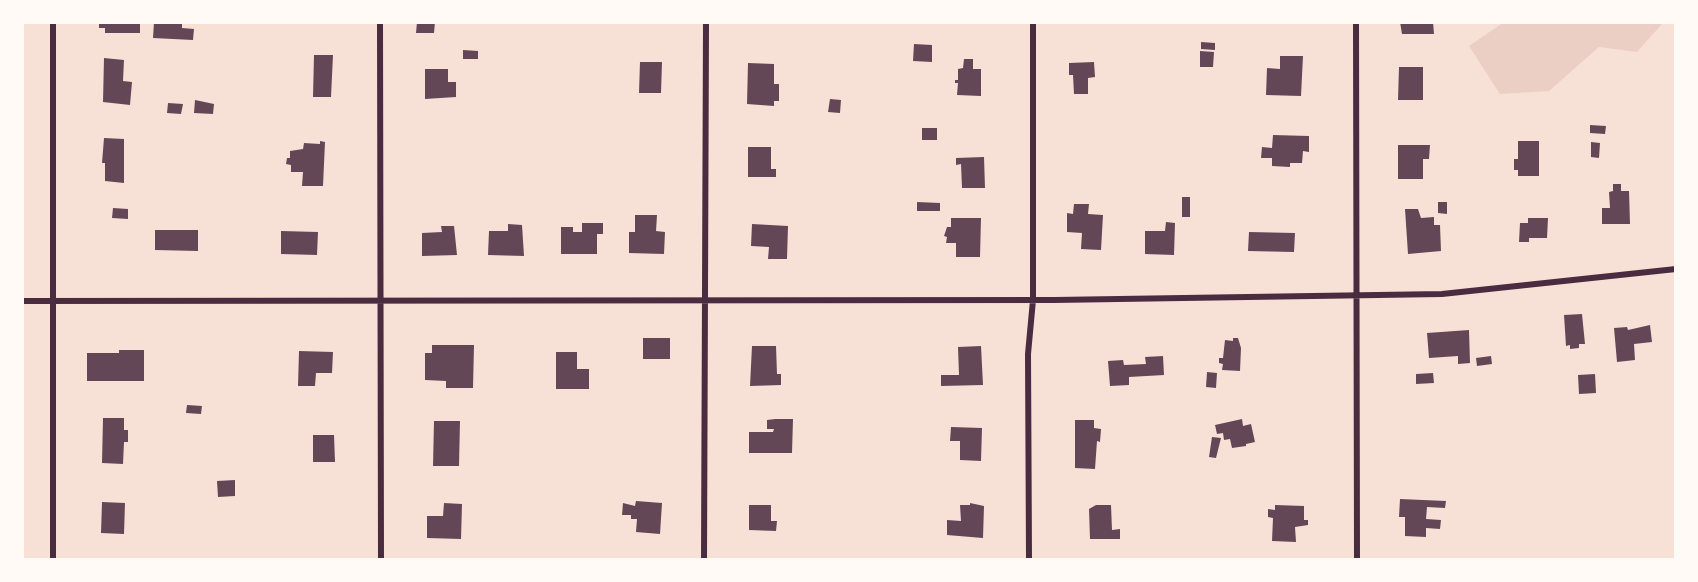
<!DOCTYPE html>
<html>
<head>
<meta charset="utf-8">
<style>
	body { margin:0 }
	#map { position:relative; width:1698px; height:582px; overflow:hidden; background:#f7e1d7; font-family:"PT Sans Narrow",sans-serif }
	canvas { display:block }
	.frame { position:absolute; inset:0; border:24px solid #fffaf5; pointer-events:none }
</style>
</head>
<body>
<div id="map">
<canvas width="1698" height="582"></canvas>
<div class="frame"></div>
</div>
<script>
const ctx = document.querySelector('canvas').getContext('2d');
ctx.lineJoin = 'round';
function fill(path, color) { ctx.fillStyle = color; ctx.fill(path, 'evenodd'); }
const toPath = rows => new Path2D(rows.map(r => 'M' + r).join(''));
function trace(path, color, width, dash) { ctx.strokeStyle = color; ctx.lineWidth = width; ctx.lineCap = dash ? 'butt' : 'round'; ctx.setLineDash(dash || []); ctx.stroke(path); }
const green = toPath([
	[1504,22,1663,22,1663,23,1637,52,1599,47,1549,91,1500,94,1469,46]
]);
const building = toPath([
	[99,22,140,22,140,33,105,33,105,28,99,28],
	[154,22,182,23,182,28,194,29,193,40,153,38],
	[417,22,435,22,434,33,416,33],
	[1400,22,1433,22,1434,34,1402,34],
	[1201,42,1215,43,1215,50,1201,49],
	[914,44,932,45,932,62,913,61],
	[463,50,478,51,478,59,463,59],
	[1200,51,1214,52,1213,67,1200,67],
	[314,55,333,55,331,97,313,97],
	[1280,56,1303,56,1301,96,1266,95,1267,68,1280,69],
	[104,58,124,60,123,81,132,82,130,105,103,102],
	[964,59,973,59,973,69,981,69,981,96,957,95,958,83,955,83,955,80,958,80,958,69,963,68],
	[640,62,662,62,661,93,639,93],
	[1094,62,1095,77,1088,78,1088,94,1074,94,1073,75,1069,75,1069,63],
	[748,63,774,64,774,84,779,84,779,101,774,101,774,106,747,104],
	[1399,67,1423,67,1423,100,1398,100],
	[425,69,448,69,448,82,456,82,456,97,425,99],
	[830,99,841,100,840,113,828,112],
	[195,100,214,104,213,114,194,113],
	[168,103,183,104,181,114,167,113],
	[1590,125,1606,126,1605,134,1590,133],
	[922,128,937,128,937,140,922,140],
	[1273,135,1309,136,1309,152,1303,151,1302,163,1290,163,1290,167,1272,166,1272,158,1261,158,1262,147,1272,148],
	[104,138,124,139,124,183,105,181,105,163,102,163],
	[320,141,325,142,323,186,302,186,303,172,291,172,291,165,286,164,287,158,290,158,290,151,303,149,304,143,320,144],
	[1518,141,1539,141,1539,176,1518,176,1518,170,1514,170,1514,159,1518,159],
	[1591,142,1600,143,1599,158,1591,157],
	[1398,145,1430,145,1429,159,1423,159,1423,179,1398,179],
	[748,147,771,147,771,169,776,169,776,177,748,177],
	[984,157,985,188,962,188,961,164,956,165,956,158],
	[1613,184,1621,184,1621,191,1629,191,1630,224,1602,224,1602,208,1610,208,1609,192,1613,191],
	[1182,197,1190,197,1190,217,1182,217],
	[917,202,940,203,940,211,917,211],
	[1438,202,1447,202,1447,214,1438,213],
	[1074,204,1089,204,1088,214,1103,215,1101,250,1081,249,1082,233,1067,232,1067,213,1073,214],
	[113,208,128,209,128,219,112,218],
	[1405,209,1418,209,1421,218,1434,217,1434,225,1440,225,1441,251,1408,254],
	[635,215,657,215,656,231,665,232,664,254,629,253,629,232,635,232],
	[951,218,981,218,980,257,956,257,956,243,946,243,947,237,944,236,947,227,951,227],
	[1528,218,1548,218,1547,238,1529,238,1529,242,1519,242,1520,223,1528,223],
	[1166,222,1175,223,1174,255,1145,254,1145,231,1165,231],
	[582,223,603,223,603,234,597,234,597,254,561,254,561,227,573,227,573,232,582,232],
	[508,224,522,225,524,256,488,255,489,231,508,231],
	[752,224,788,226,787,259,768,259,769,247,751,246],
	[441,226,454,226,457,255,422,256,422,233,442,232],
	[155,230,198,230,198,251,155,250],
	[281,231,318,232,317,255,281,254],
	[1249,232,1295,233,1294,252,1248,251],
	[1582,314,1585,344,1579,344,1579,348,1570,349,1570,345,1566,346,1564,315],
	[1650,325,1652,342,1634,344,1635,360,1617,362,1614,328,1627,327,1628,330],
	[1469,330,1470,363,1458,364,1458,356,1429,358,1427,333],
	[643,338,670,338,670,359,643,359],
	[1233,338,1238,338,1241,348,1240,371,1222,370,1223,364,1219,363,1219,358,1223,358,1225,340,1233,341],
	[432,345,474,345,473,388,446,388,446,381,425,380,425,353,432,353],
	[752,346,776,346,777,374,781,374,781,385,750,386],
	[981,346,983,385,941,386,941,375,959,375,958,347],
	[119,350,144,350,144,381,87,381,87,353,119,353],
	[299,351,333,352,332,373,316,373,315,386,298,386],
	[556,352,577,352,577,369,589,369,589,389,556,389],
	[1163,356,1164,375,1129,377,1129,385,1110,386,1108,361,1123,360,1124,365,1146,364,1145,357],
	[1491,356,1492,364,1477,366,1476,358],
	[1207,372,1217,373,1216,388,1206,387],
	[1433,373,1434,383,1416,384,1416,374],
	[1595,374,1596,393,1579,394,1578,375],
	[187,405,202,406,201,414,186,413],
	[103,418,124,418,124,430,128,430,128,442,124,442,123,464,102,463],
	[775,419,793,419,792,453,749,453,749,432,773,432,774,429,767,429,767,420],
	[1242,419,1243,426,1251,424,1255,442,1246,444,1246,446,1232,448,1230,439,1224,440,1223,433,1217,434,1215,425],
	[1075,420,1094,420,1094,428,1101,429,1100,442,1097,441,1095,469,1075,468],
	[434,421,460,421,459,466,433,466],
	[951,427,982,428,981,461,960,460,960,441,950,441],
	[313,435,334,435,335,462,313,462],
	[1212,437,1221,438,1216,458,1209,457],
	[235,480,235,496,218,497,217,481],
	[1400,499,1446,501,1445,508,1427,507,1426,519,1441,520,1440,529,1426,528,1426,537,1405,536,1405,517,1399,517],
	[636,501,662,503,660,534,636,532,637,519,631,519,631,515,622,515,623,503,635,506],
	[102,502,125,503,124,534,101,533],
	[444,503,462,504,461,539,427,538,427,516,443,516],
	[970,503,984,506,983,538,947,535,947,520,961,521,960,505,970,505],
	[749,505,771,505,771,521,777,521,776,531,749,530],
	[1111,505,1112,530,1120,529,1120,539,1090,539,1089,509,1096,505],
	[1275,505,1304,506,1304,520,1308,520,1308,525,1295,527,1296,542,1272,541,1273,518,1268,517,1268,509,1275,510]
]);
const minor = toPath([
	[53,22,53,560],
	[380,22,381,560],
	[1356,22,1357,560],
	[22,301,1054,300,1442,294,1676,269],
	[704,560,706,22],
	[1029,560,1028,354,1033,300,1033,22]
]);
fill(green, '#ebcfc5');
fill(building, '#644757');
trace(minor, '#4a2c40', 6);
</script>
</body>
</html>
